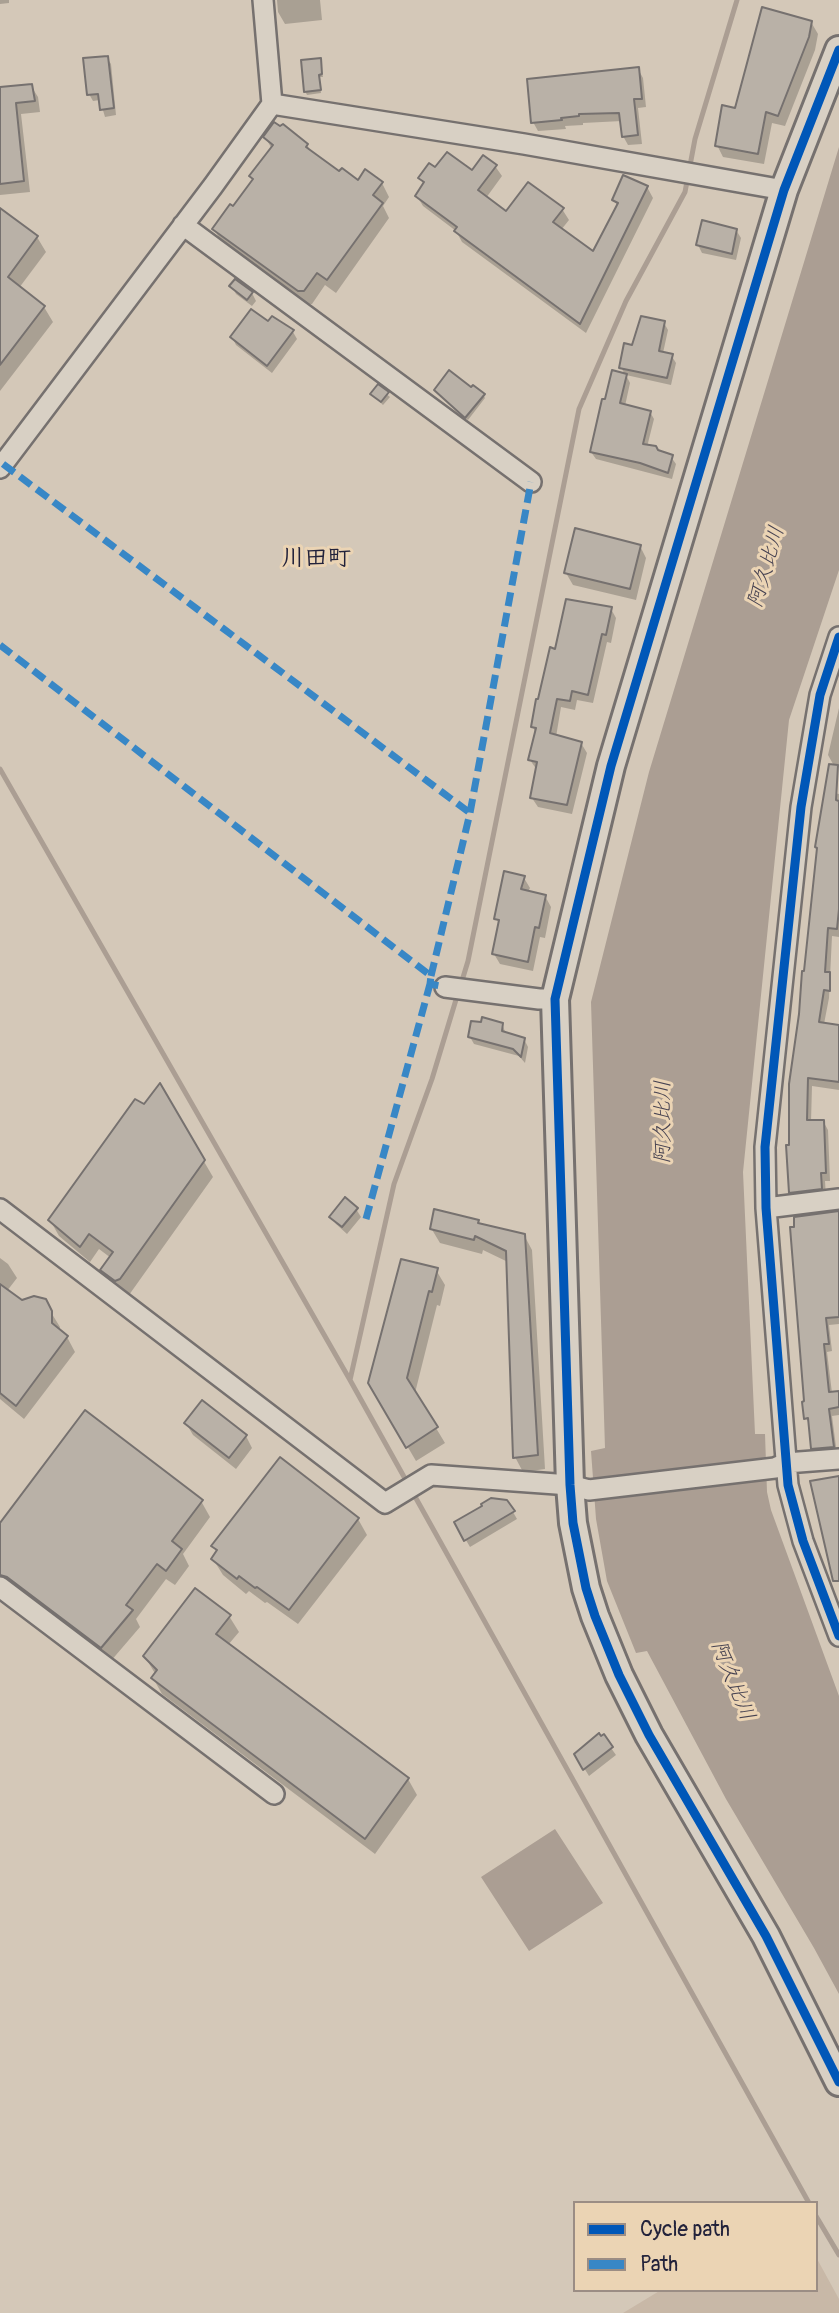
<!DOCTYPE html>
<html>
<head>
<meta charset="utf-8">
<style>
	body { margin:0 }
	#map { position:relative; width:839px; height:2313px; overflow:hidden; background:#d4c8b8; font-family:Pangolin,sans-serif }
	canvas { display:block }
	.legend { position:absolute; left:573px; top:2201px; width:245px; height:91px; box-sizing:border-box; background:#ebd4b4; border:2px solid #9b8d84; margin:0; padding:9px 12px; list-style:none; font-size:21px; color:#22223b }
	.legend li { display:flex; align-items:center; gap:14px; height:35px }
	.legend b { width:35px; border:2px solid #9b8d84 }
</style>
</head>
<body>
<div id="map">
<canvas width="839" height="2313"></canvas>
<ul class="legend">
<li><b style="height:9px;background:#0057b8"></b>Cycle path</li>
<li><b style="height:9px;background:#3887c6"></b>Path</li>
</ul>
</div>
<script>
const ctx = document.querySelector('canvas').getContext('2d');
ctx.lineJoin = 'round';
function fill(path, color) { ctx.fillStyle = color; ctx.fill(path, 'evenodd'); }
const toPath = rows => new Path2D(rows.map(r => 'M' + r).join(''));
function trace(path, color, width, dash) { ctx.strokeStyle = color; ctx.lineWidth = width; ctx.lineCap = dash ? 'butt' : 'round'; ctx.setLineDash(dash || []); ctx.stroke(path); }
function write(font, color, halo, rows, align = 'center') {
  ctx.font = font + ' Pangolin,"Klee One",sans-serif'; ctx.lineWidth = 6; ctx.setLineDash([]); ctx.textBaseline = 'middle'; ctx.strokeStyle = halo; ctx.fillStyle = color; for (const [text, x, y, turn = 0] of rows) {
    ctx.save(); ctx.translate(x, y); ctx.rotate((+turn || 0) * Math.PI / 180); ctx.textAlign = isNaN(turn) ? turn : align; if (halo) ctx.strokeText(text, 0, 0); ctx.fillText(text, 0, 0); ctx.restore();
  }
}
const green = toPath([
	[816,2257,839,2299,839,2313,623,2313,661,2290,816,2290]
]);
const water = toPath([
	[839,147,839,570,789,720,743,1172,755,1434,765,1434,767,1492,771,1510,839,1696,839,1994,814,1948,726,1799,647,1651,636,1653,607,1581,596,1519,591,1451,605,1448,591,1002,649,772],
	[555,1829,603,1903,529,1951,481,1877]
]);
const shadow = toPath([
	[0,0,9,0,9,3,0,4],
	[277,0,320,0,322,20,285,24,278,12],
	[811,22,818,34,815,50,785,126,772,123,764,164,723,157,717,145,737,110],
	[107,58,111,64,116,115,105,117,100,100,93,101,89,94],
	[320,60,323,77,319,77,321,93,307,95,305,91],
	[638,69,643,78,646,107,638,108,642,144,628,145,623,136,622,121,583,123,583,125,565,126,566,129,538,131,533,122],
	[31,86,38,97,40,112,21,114,30,192,0,195,0,89],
	[265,137,307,145,312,153,339,174,358,182,382,183,389,197,383,206,389,218,336,293,325,285,312,304,308,304,222,243,214,229,234,209,254,180,272,149],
	[495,166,502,176,486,198,507,214,562,209,569,220,561,230,594,254,618,207,614,200,647,187,653,198,586,333,462,242,456,231,423,206,417,196,424,185,420,178,435,170,472,173],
	[0,218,37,237,46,252,19,288,44,307,53,322,0,391],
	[736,230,741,238,736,260,702,253,698,245],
	[232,286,252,293,256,301,252,306,236,294],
	[272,318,293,332,297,339,272,373,236,345,232,337,268,324],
	[664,323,668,330,663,353,671,355,676,363,671,385,626,375,630,383,625,406,650,412,654,419,647,447,671,457,676,464,672,479,596,459,591,452,606,402,625,375,621,367,633,347],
	[378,387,390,397,383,405,372,394],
	[483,395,485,398,468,420,458,413,457,409],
	[640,546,646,558,636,600,573,585,566,573],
	[611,609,616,618,611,643,607,642,593,703,577,700,575,710,561,707,556,737,581,743,587,753,572,814,538,807,532,798,537,770,530,760,536,734,533,727,557,651],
	[839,708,839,765,833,764,828,755],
	[826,791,839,794,839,937,832,936,829,998,824,1024,839,1026,839,1090,812,1086,811,1122,823,1121,828,1130,830,1181,825,1181,826,1197,796,1201,791,1192,791,1147,806,973],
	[524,878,530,888,528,892,545,896,551,907,545,938,540,937,533,971,500,964,494,954,500,925,496,918],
	[502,1024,506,1034,524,1039,528,1047,525,1063,519,1056,474,1044,470,1037],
	[160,1086,213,1177,129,1295,125,1296,112,1286,102,1270,111,1258,99,1249,90,1262,59,1236,50,1220],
	[356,1209,361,1217,347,1234,336,1224,331,1217],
	[839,1213,839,1324,829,1325,832,1351,827,1352,832,1393,839,1392,839,1415,832,1416,837,1454,817,1456,813,1448,810,1425,806,1418],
	[478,1221,480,1226,524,1235,532,1250,545,1469,523,1472,515,1457,508,1262,483,1250,482,1254,440,1243,431,1228],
	[0,1258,8,1264,17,1278,7,1291,22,1302,44,1301,60,1327,59,1331,67,1337,75,1352,24,1419,0,1399],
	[436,1270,445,1285,440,1306,437,1305,415,1393,445,1443,416,1461,370,1383],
	[186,1423,246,1436,252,1448,236,1469,193,1435],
	[201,1501,210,1517,183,1554,189,1566,175,1585,166,1579,136,1619,140,1627,110,1662,0,1586,0,1526],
	[513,1512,517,1519,470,1547,456,1523],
	[358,1519,367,1535,298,1624,267,1602,265,1603,249,1591,246,1594,223,1575,213,1559,217,1553,213,1546],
	[229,1616,239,1632,228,1645,408,1779,417,1795,375,1854,162,1694,153,1678,156,1675,145,1657],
	[611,1748,616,1755,589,1776,576,1755]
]);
const stream = toPath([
	[0,769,350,1380],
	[461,984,468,961,579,409,626,301,685,192,695,139,737,0],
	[458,993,432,1079,394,1184,350,1380,809,2203],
	[816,2216,839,2255]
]);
const building = toPath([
	[762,7,812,21,809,37,778,116,766,112,758,154,715,146,722,105,735,108,762,7],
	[108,56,114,108,100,110,98,94,87,95,83,58,108,56],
	[321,58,322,74,319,75,321,90,304,92,301,60,321,58],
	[639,67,642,99,634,99,638,135,622,137,619,113,579,114,579,116,561,118,562,120,531,123,527,79,639,67],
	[32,84,35,101,16,103,24,181,0,184,0,87,32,84],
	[274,122,280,126,283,124,308,144,306,147,339,171,342,168,358,180,365,169,383,182,373,195,383,203,327,280,317,273,304,291,298,291,212,229,230,204,233,206,253,179,249,176,273,145,263,137,274,122],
	[447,152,472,170,483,155,497,165,478,190,506,211,528,182,564,208,553,222,593,251,618,203,612,200,623,175,648,186,580,324,454,231,457,227,415,196,424,182,418,178,429,163,435,167,447,152],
	[0,208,38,236,8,277,45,306,0,365,0,208],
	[702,220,737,229,732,254,696,245,702,220],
	[235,279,253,292,247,300,229,286,235,279],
	[251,309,268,321,272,316,294,330,267,366,230,337,251,309],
	[641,316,665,321,659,351,673,354,667,378,619,368,624,343,632,345,641,316],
	[449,370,471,387,473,385,485,394,465,418,434,390,449,370],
	[612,370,627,374,620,403,651,411,643,444,656,446,658,450,673,455,668,473,640,463,590,452,602,399,605,399,612,370],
	[378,384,389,392,381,402,370,394,378,384],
	[575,528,641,545,630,589,564,573,575,528],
	[566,599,612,607,606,635,602,634,588,695,572,691,570,701,557,699,550,733,582,742,567,805,530,798,537,762,528,760,536,728,531,727,536,699,538,699,550,647,555,649,566,599],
	[829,764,838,765,836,800,839,801,839,909,837,929,828,928,825,972,830,972,830,991,824,990,819,1022,839,1025,839,1082,808,1078,807,1120,824,1120,826,1173,821,1173,822,1189,789,1193,786,1145,789,1145,789,1084,799,1014,802,971,804,971,817,848,815,847,829,764],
	[504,871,525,876,521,889,546,895,539,928,535,927,528,962,492,954,499,920,494,919,504,871],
	[482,1017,503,1023,502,1031,525,1038,521,1057,513,1049,468,1037,471,1021,481,1022,482,1017],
	[160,1083,205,1160,120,1279,115,1281,100,1270,113,1252,89,1234,80,1247,48,1220,135,1099,144,1104,160,1083],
	[345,1197,358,1208,342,1227,329,1217,345,1197],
	[434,1209,479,1220,478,1223,525,1234,538,1455,513,1458,506,1251,475,1236,474,1240,430,1229,434,1209],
	[839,1211,839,1317,826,1318,829,1344,824,1344,829,1392,839,1391,839,1407,829,1409,834,1447,811,1449,808,1418,804,1419,802,1402,804,1401,790,1227,794,1227,794,1217,839,1211],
	[401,1259,438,1268,432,1292,429,1291,407,1378,438,1427,406,1448,368,1383,401,1259],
	[0,1284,22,1300,34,1296,46,1299,52,1311,52,1323,68,1336,16,1406,0,1393,0,1284],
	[202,1400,247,1435,229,1458,184,1423,202,1400],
	[85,1410,203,1500,172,1541,182,1549,166,1571,157,1564,126,1605,133,1610,101,1648,7,1577,0,1575,0,1523,85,1410],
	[280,1457,359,1518,289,1610,257,1587,255,1588,239,1576,237,1579,211,1559,217,1550,211,1546,280,1457],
	[839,1476,839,1581,833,1581,810,1481,839,1476],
	[491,1498,507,1500,515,1511,464,1541,454,1522,482,1506,481,1504,491,1498],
	[195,1588,231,1615,216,1634,409,1778,365,1839,151,1678,157,1670,143,1656,195,1588],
	[599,1733,601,1736,604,1734,613,1747,583,1770,574,1754,599,1733]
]);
const street = toPath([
	[263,0,272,104],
	[183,225,531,482],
	[0,468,213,186,272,104,524,144,784,190],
	[839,637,820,695,801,807,765,1147,766,1208,788,1485,803,1541,839,1636],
	[445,987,539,999,555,999],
	[766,1208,839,1199],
	[0,1209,385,1503,431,1475,570,1485,589,1490,775,1468,786,1463,839,1459],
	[0,1587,274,1794]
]);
const secondary = toPath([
	[839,50,784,190,611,766,555,999,570,1485,573,1523,586,1588,595,1616,619,1675,649,1735,766,1936,839,2082]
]);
const quiet = toPath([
	[3,464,470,813],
	[0,645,431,976,430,984,445,987],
	[431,976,470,813,531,482],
	[366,1219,430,984]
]);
const cycleway = toPath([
	[839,50,784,190,611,766,555,999,570,1485,573,1523,586,1588,595,1616,619,1675,649,1735,766,1936,839,2082],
	[839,637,820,695,801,807,765,1147,766,1208,788,1485,803,1541,839,1636]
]);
const waterNames = [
	["阿久比川",767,567,-74],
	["阿久比川",664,1122,-90],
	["阿久比川",732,1681,68]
];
const quarterNames = [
	["川田町",316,559]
];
fill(green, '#c8b8a7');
fill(water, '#ab9e93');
fill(shadow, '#0003');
trace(stream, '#ab9e93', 5);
fill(building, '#b9b1a7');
trace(building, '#76716f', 2);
trace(street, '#76716f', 24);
trace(secondary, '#76716f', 32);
trace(street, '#d8d0c4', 19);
trace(secondary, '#d8d0c4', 26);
trace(quiet, '#3887c6', 7, [14, 7]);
trace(cycleway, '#0057b8', 9);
write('italic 21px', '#464251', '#ebd4b4', waterNames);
write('bold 23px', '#22223b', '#ebd4b4', quarterNames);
</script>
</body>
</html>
